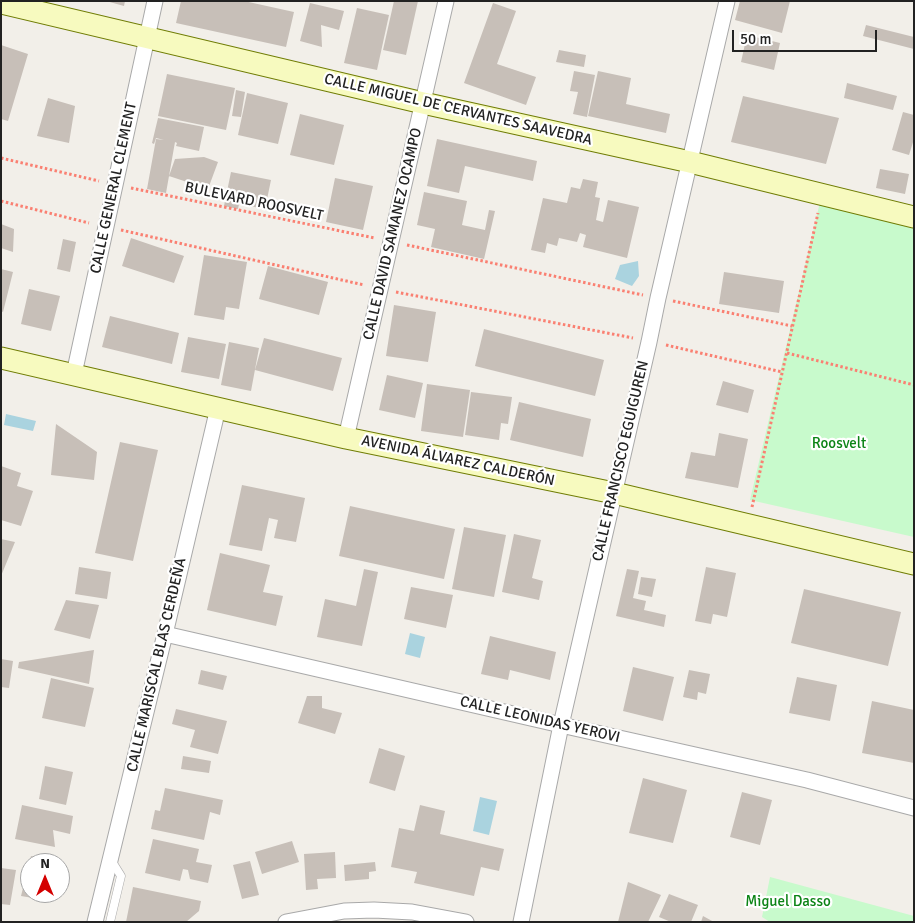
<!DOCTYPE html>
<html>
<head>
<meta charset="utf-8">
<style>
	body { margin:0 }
	#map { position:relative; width:915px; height:923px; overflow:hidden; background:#f2efe9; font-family:Signika,sans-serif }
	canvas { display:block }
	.frame { position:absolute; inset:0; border:2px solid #222; pointer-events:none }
	.north { position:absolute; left:20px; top:853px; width:50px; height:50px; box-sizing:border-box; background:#fff; border:1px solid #a7a7a7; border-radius:50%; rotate:0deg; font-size:14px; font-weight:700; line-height:20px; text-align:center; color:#222 }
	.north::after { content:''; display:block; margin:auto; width:18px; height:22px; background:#d40000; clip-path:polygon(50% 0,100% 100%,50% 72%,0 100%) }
	.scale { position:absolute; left:732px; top:30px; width:145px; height:22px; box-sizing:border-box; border:2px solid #222; border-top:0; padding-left:6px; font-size:15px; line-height:18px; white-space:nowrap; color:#222; -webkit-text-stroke:4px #fff; paint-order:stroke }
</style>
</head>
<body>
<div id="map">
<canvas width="915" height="923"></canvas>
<div class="frame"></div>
<div class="north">N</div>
<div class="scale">50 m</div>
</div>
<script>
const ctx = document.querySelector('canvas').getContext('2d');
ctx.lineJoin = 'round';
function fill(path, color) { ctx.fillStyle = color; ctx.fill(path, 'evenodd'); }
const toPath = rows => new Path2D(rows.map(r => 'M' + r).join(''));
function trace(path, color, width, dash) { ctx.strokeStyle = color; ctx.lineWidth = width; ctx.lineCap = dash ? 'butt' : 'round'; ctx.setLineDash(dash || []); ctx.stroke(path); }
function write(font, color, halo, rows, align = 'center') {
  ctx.font = font + ' Signika,sans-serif'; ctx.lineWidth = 4.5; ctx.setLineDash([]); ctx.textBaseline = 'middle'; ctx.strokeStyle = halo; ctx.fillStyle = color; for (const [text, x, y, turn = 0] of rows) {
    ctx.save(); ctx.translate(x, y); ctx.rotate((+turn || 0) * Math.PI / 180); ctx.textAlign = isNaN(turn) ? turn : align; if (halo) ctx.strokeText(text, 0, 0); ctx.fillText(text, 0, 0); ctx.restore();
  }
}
const park = toPath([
	[820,202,914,224,914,537,750,500],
	[770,877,914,916,914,922,770,922,762,917]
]);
const water = toPath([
	[638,261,639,276,632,286,615,279,620,265],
	[6,414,36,421,33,431,4,425],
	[410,633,425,637,420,658,405,654],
	[480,797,497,801,489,835,473,831]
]);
const building = toPath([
	[106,1,125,1,124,6],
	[181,1,244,1,294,12,286,47,176,23],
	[394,1,418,1,406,55,383,50],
	[740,1,790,1,782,33,735,20],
	[310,3,344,11,339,30,321,25,322,47,300,41],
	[493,3,516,11,497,64,536,77,526,105,464,83],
	[357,8,389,15,377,70,344,63],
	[866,25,914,37,914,49,863,36],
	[747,35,780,43,774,70,741,62],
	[1,45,28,54,8,121,1,119],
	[559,50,586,55,584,67,556,62],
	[574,71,595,75,587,117,573,114,578,92,570,91],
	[598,71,631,78,626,104,670,114,666,133,588,116],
	[167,74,235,88,226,130,158,116],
	[847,83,897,96,893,110,844,98],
	[236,90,245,92,241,117,232,116],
	[247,93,288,103,278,144,238,135],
	[743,96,839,118,826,164,731,142],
	[48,98,75,106,69,143,37,136],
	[903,112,914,115,914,139,909,155,892,150],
	[300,114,344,125,334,165,290,155],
	[158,118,204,127,199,151,176,146,177,143,175,142,166,193,147,189,156,139,164,140,156,138,154,144,152,143],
	[437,139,537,161,533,181,465,166,459,193,427,186],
	[204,157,218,162,208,189,169,176,175,159],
	[880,169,909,174,905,194,876,188],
	[231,172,271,180,265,209,239,204,238,209,224,206],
	[335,178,373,186,363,230,326,222],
	[583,179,598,182,595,197,600,198,596,220,603,222,608,200,639,207,627,258,583,247,586,235,580,233,577,242,559,238,557,246,547,243,545,253,531,250,543,198,567,203,571,187,580,189],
	[424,192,467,201,462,225,485,230,489,210,495,211,484,259,431,247,435,229,417,225],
	[1,224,14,229,13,252,1,248],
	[131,238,184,256,174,283,122,266],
	[63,239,76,242,70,272,57,269],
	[204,255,247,262,239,309,226,307,224,320,194,315],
	[268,266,328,282,319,315,259,299],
	[1,269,13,272,3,312,1,311],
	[724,272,784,281,779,313,719,304],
	[29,289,60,296,51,331,21,324],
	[394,305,436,312,428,362,386,356],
	[110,316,179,333,172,364,102,347],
	[484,329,604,360,595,396,475,366],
	[188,337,226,344,219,379,181,372],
	[264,338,342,358,333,391,255,370],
	[229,342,259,348,251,391,221,385],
	[387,375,423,383,415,418,379,410],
	[723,381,754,390,748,413,716,405],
	[427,384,470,390,463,437,421,431],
	[471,392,512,397,508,424,501,423,499,440,465,435],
	[519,402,591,419,583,457,510,440],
	[56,424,97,452,94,480,51,475],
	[719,433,748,439,738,488,685,478,691,452,715,456],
	[120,442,158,450,133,561,95,553],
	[1,466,21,473,17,486,33,491,21,526,1,520],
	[242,485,305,498,296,542,274,538,278,520,269,518,262,551,229,545],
	[350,506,455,529,444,579,339,556],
	[464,527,506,535,494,597,452,589],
	[514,534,541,540,532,578,543,581,539,600,502,592],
	[1,539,15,542,1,576],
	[220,553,270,565,263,592,283,596,276,626,207,610],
	[79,567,111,572,107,599,75,594],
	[706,567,736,573,727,617,713,614,711,624,695,621],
	[364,569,378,572,362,646,317,637,325,599,356,606],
	[627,569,639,571,633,598,646,601,644,610,666,615,664,627,616,616],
	[641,577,656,579,652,597,638,594],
	[411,587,453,595,446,628,404,619],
	[804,589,901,612,888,666,791,643],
	[66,600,99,605,90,639,54,630],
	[490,636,556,652,550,680,510,670,508,680,481,674],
	[94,650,89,684,18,668,19,662],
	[1,659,13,661,9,688,1,687],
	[633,667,674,677,663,721,623,711],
	[201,670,227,676,223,690,198,684],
	[689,670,710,674,706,694,698,692,697,700,683,697],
	[797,677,837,685,830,721,789,713],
	[51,678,94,688,85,727,42,718],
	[307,696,322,696,322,708,342,713,335,734,298,723],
	[872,701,914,710,914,763,862,753],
	[176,709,227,721,218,754,190,747,195,730,172,724],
	[379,748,405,756,395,791,369,783],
	[183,756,211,761,209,773,181,769],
	[45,766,73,772,66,805,39,799],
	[643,778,687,790,673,843,629,833],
	[165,788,223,800,220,815,210,812,204,840,151,829,155,810,160,811],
	[742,792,772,800,760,845,730,837],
	[22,805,73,816,70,834,53,830,55,847,15,839],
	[420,805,445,811,440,834,504,849,499,871,481,867,474,896,414,883,417,872,391,867,399,828,414,831],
	[153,839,199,849,196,862,212,865,208,883,190,879,188,870,183,869,180,881,145,873],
	[292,841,299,862,262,874,255,852],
	[335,852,336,878,317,879,318,889,306,890,304,854],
	[31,856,43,859,42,863,30,863,30,893,34,893,33,898,21,896],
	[250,861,259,895,242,899,233,865],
	[375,862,376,871,369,872,369,879,345,881,344,865],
	[1,868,16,870,10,905,1,904],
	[628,882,661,895,648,922,618,922],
	[133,887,201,901,199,911,186,922,126,922],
	[669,894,698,905,691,922,671,922,659,917],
	[703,916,714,922,701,922]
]);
const path = toPath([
	[1,158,99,181],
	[131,188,375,238],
	[1,201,89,223],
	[121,230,364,285],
	[407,245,643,295],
	[396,292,633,338],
	[673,301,792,326],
	[666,345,782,372],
	[787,353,914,385],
	[752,507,818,213]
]);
const lane = toPath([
	[110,922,121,876,111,860]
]);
const street = toPath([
	[74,374,155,1],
	[346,438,446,1],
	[165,634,561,725,807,780,914,808],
	[95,922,165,634,218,408],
	[286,922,344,911,374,910,412,912,466,922],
	[521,922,561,725,649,342,658,298,727,1]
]);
const secondary = toPath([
	[1,3,423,103,690,162,914,217],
	[1,358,346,438,614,493,914,564]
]);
const streetNames = [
	["CALLE MIGUEL DE CERVANTES SAAVEDRA",458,110,13],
	["CALLE GENERAL CLEMENT",114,188,-78],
	["BULEVARD ROOSVELT",254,202,12],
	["CALLE DAVID SAMANEZ OCAMPO",393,234,-77],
	["AVENIDA ÁLVAREZ CALDERÓN",458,461,12],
	["CALLE FRANCISCO EGUIGUREN",621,461,-77],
	["CALLE MARISCAL BLAS CERDEÑA",157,665,-77],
	["CALLE LEONIDAS YEROVI",540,720,13]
];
const parkNames = [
	["Roosvelt",839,444],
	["Miguel Dasso",788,902]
];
fill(park, '#c8facc');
fill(water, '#aad3df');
fill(building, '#c7bfb8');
trace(lane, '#a9a9a9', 9);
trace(street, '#a9a9a9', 17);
trace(secondary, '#707d05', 23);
trace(path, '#fa8072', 3, [2.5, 2.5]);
trace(lane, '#fff', 8);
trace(street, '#fff', 15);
trace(secondary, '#f7fabf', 21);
write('15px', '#222', '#fff', streetNames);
write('15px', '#0c8416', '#fff', parkNames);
</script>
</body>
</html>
